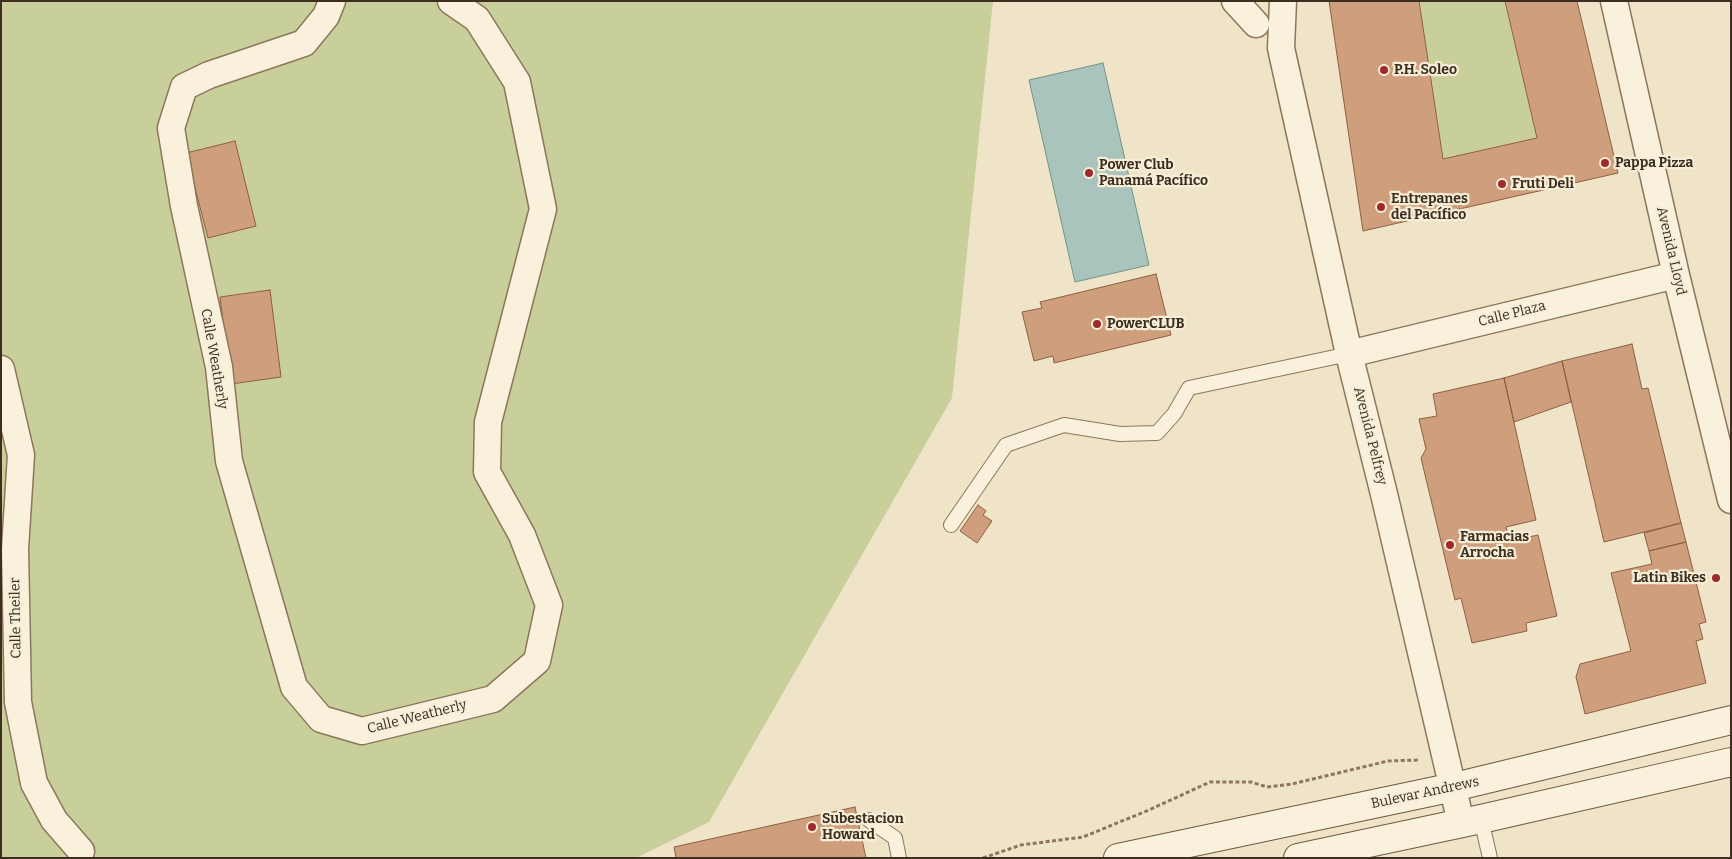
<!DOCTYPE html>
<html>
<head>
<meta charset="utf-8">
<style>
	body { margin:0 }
	#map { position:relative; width:1732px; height:859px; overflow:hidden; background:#f0e4c8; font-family:Bitter,serif }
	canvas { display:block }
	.frame { position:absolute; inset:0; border:2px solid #3d2e20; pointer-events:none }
</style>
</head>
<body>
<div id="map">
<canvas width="1732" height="859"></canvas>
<div class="frame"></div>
</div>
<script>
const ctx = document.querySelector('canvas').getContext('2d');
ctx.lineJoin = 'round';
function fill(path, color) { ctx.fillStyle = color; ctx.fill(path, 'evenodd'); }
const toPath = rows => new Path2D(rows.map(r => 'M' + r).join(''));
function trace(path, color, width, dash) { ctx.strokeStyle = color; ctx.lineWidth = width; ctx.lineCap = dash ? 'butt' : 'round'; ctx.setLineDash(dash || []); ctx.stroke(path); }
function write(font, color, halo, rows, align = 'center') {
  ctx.font = font + ' Bitter,serif'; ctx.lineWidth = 4.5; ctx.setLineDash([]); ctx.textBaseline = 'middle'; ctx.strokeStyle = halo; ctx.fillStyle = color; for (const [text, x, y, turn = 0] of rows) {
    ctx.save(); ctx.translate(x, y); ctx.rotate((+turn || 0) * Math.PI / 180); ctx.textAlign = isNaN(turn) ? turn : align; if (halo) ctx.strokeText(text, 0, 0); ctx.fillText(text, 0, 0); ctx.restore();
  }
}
const green = toPath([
	[1,1,993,1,952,398,709,822,636,858,1,858],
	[1419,1,1505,1,1537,138,1443,159]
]);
const water = toPath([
	[1103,63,1149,265,1075,282,1029,80,1103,63]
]);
const building = toPath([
	[1329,1,1419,1,1443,159,1537,138,1505,1,1577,1,1618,173,1363,231,1329,1],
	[235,141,256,226,208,238,186,153,235,141],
	[1156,274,1171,335,1054,363,1053,356,1034,361,1022,312,1042,308,1040,302,1156,274],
	[270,290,281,377,231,384,220,297,270,290],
	[1632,344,1642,389,1648,388,1681,523,1604,542,1562,361,1632,344],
	[1562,361,1571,402,1514,422,1504,378,1562,361],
	[1504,378,1536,520,1506,527,1510,541,1538,535,1557,616,1526,623,1527,631,1472,643,1461,598,1455,600,1421,458,1426,449,1419,419,1437,416,1433,394,1504,378],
	[978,505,986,511,983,515,992,521,977,543,960,531,978,505],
	[1681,523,1686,542,1649,551,1644,533,1681,523],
	[1686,542,1706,622,1699,624,1703,639,1696,641,1706,683,1585,714,1576,677,1580,664,1631,651,1611,573,1652,564,1649,551,1686,542],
	[855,807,866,858,676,858,674,847,855,807]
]);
const path = toPath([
	[983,858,1021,845,1083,837,1149,810,1210,782,1251,782,1267,787,1292,784,1388,761,1418,760]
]);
const lane = toPath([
	[951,525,1006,445,1064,425,1120,434,1157,433,1174,414,1189,388,1349,354],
	[1481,819,1490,858],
	[869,820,895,838,899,858]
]);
const street = toPath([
	[332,1,326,16,304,43,209,75,184,87,171,128,184,206,219,367,229,461,294,687,321,719,362,731,493,699,537,661,549,605,522,535,487,472,488,422,543,209,517,82,477,19,451,1],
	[1235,1,1256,24],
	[1283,1,1281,48,1349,354,1384,494,1461,823],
	[1614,1,1676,275,1731,500],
	[1349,354,1676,275],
	[1,369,21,455,15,549,18,702,34,783,54,820,81,851]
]);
const secondary = toPath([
	[1118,858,1454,787,1731,720],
	[1298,858,1481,819,1731,762]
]);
const markers = [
	[1384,70,5,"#9e2a2b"],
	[1605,163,5,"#9e2a2b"],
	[1089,173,5,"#9e2a2b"],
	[1502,184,5,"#9e2a2b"],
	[1381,207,5,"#9e2a2b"],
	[1097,324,5,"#9e2a2b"],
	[1450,545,5,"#9e2a2b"],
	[1716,578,5,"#9e2a2b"],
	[812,827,5,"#9e2a2b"]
];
const poiNames = [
	["P.H. Soleo",1394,70],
	["Pappa Pizza",1615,163],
	["Power Club",1099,165],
	["Panamá Pacífico",1099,181],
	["Fruti Deli",1512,184],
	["Entrepanes",1391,199],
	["del Pacífico",1391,215],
	["PowerCLUB",1107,324],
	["Farmacias",1460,537],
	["Arrocha",1460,553],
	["Latin Bikes",1706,578,"right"],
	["Subestacion",822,819],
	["Howard",822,835]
];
const streetNames = [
	["Avenida Lloyd",1671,251,77],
	["Calle Plaza",1512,314,-14],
	["Calle Weatherly",214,359,80],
	["Avenida Pelfrey",1370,436,76],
	["Calle Theiler",16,618,-91],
	["Calle Weatherly",417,717,-14],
	["Bulevar Andrews",1425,793,-12]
];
fill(green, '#c9cf9b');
fill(water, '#a9c4bc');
trace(water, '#6f938a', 1);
fill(building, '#cf9f7d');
trace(building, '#8d5f41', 1);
trace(lane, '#8d765c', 16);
trace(street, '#8d765c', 29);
trace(secondary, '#6f573f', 30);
trace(path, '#8d765c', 3, [4, 2.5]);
trace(lane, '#faf1dc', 14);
trace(street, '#faf1dc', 26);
trace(secondary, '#faf1dc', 28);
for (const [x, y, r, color] of markers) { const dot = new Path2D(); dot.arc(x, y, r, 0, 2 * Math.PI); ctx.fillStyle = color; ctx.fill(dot); trace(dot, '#f7eed8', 2); }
write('bold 14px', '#3d2e20', '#f7eed8', poiNames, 'left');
write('14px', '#3d2e20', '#f7eed8', streetNames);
</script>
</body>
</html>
